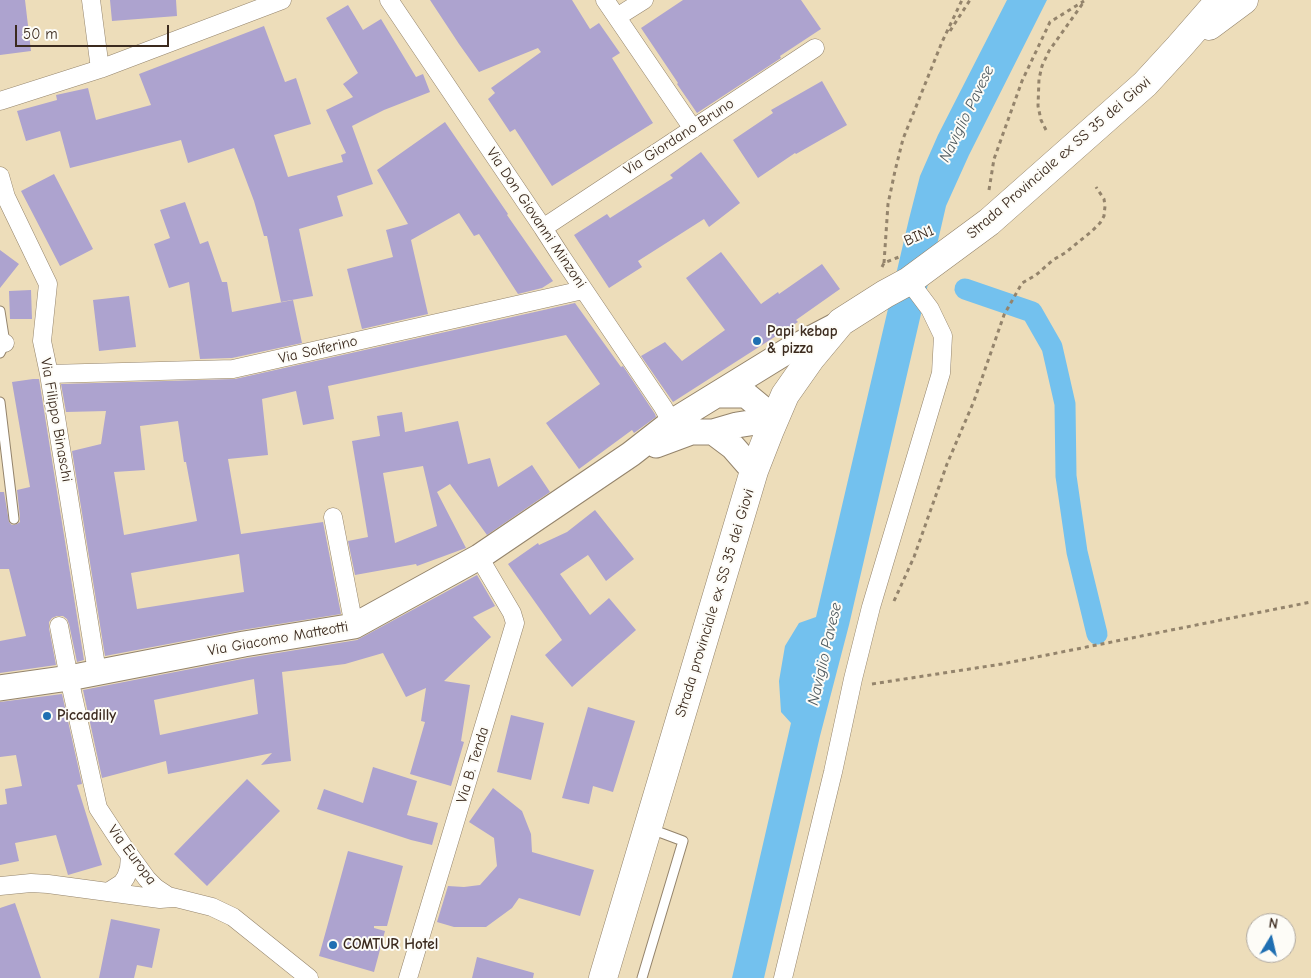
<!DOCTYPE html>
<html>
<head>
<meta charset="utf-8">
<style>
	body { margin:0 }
	#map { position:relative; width:1311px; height:978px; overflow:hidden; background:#edddba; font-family:"Comic Neue",sans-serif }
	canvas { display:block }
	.north { position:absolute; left:1246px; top:913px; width:50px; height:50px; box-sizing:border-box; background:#fdfcf7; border:1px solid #afa8a0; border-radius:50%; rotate:9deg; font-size:14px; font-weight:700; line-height:20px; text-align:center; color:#3b2a1e }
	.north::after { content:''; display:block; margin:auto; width:18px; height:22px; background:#1f6fb2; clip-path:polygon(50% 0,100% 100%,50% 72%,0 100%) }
	.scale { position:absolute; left:15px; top:25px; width:154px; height:22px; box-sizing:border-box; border:2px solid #3b2a1e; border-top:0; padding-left:6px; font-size:15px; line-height:18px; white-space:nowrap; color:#3b2a1e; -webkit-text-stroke:4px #fdfcf7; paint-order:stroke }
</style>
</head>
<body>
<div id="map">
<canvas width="1311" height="978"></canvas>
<div class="north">N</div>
<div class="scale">50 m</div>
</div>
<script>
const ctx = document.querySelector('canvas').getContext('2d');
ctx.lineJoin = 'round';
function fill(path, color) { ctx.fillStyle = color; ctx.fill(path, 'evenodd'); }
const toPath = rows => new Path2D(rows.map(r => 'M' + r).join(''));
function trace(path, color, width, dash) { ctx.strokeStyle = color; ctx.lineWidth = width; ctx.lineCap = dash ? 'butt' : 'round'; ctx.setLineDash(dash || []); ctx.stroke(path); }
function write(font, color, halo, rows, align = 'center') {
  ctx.font = font + ' "Comic Neue",sans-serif'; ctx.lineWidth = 4; ctx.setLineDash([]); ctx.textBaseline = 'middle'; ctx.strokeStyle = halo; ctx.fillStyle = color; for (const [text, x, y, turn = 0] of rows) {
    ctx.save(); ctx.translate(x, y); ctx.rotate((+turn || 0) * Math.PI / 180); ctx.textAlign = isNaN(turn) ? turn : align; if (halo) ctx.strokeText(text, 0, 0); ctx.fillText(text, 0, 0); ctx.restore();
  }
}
const water = toPath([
	[1007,0,1047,0,969,155,946,206,849,625,820,736,764,978,732,978,791,723,781,712,779,681,785,646,799,623,816,617,909,219,920,176,938,135]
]);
const canal = toPath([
	[965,289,1032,312,1052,347,1065,404,1066,476,1077,552,1097,634]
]);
const building = toPath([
	[0,0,25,0,31,51,0,55],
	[110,0,176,0,177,16,112,21],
	[430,0,572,0,590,29,599,23,620,53,612,58,653,123,552,186,515,129,510,132,488,99,495,93,491,88,541,52,538,48,479,72,459,44],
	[683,0,801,0,821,29,780,56,781,58,697,113,677,84,678,83,641,28],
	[348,5,363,30,381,19,416,77,423,74,430,92,384,110,352,126,373,184,337,196,343,216,299,229,313,296,281,302,267,236,264,236,254,201,234,148,188,163,181,140,70,168,60,131,26,141,17,111,57,100,56,95,88,88,96,120,151,105,139,74,264,26,285,82,296,78,311,124,274,135,288,177,343,162,341,155,346,153,326,110,353,97,343,84,358,73,326,18],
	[822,81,847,125,796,154,795,153,758,178,733,140,773,113,771,110],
	[445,122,508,214,507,215,553,281,542,288,518,294,479,234,474,236,459,213,411,240,428,314,362,329,347,269,393,257,386,230,408,224,377,170],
	[701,152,740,203,709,227,704,219,638,261,642,267,609,288,574,235,607,214,610,218,673,178,670,175],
	[54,174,93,249,60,266,21,191],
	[185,202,200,244,208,241,222,282,227,282,232,312,293,300,302,343,232,358,200,359,189,282,169,288,154,244,170,238,160,210],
	[0,250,19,264,0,288],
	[721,252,761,304,778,292,779,294,822,264,840,289,796,320,798,322,673,402,641,356,665,342,682,361,725,330,686,278],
	[31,290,32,319,10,319,9,291],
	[129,296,136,347,99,351,93,300],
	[575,303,621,367,623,366,655,414,656,417,634,433,632,430,579,469,546,423,600,384,566,335,328,386,334,419,303,425,296,391,262,399,268,455,228,459,241,534,323,522,341,614,242,630,105,656,72,451,101,444,106,411,66,412,61,384,235,379],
	[178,421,184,462,186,462,197,521,124,535,114,472,145,470,140,426],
	[239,554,244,592,137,609,131,573],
	[33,379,39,379,84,660,77,662,69,624,67,619,63,616,57,616,52,618,49,622,49,628,56,665,0,673,0,641,26,636,9,569,0,569,0,492,4,492,9,522,12,525,17,524,20,522,20,518,17,490,30,487,12,382],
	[402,412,405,432,458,421,468,464,490,458,498,487,532,465,550,492,487,535,450,484,437,492,466,548,417,566,416,564,355,575,348,541,368,537,352,441,380,436,377,416],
	[423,466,437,526,395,543,383,473],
	[595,510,634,559,606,581,588,555,560,574,590,615,609,598,636,630,572,687,545,655,562,640,508,564,538,543,539,545,567,532],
	[477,575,495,606,473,617,491,637,444,681,470,685,461,741,464,742,451,786,410,774,425,722,421,721,426,688,406,697,383,653,345,664,282,672,291,761,261,765,272,753,168,774,166,761,102,778,83,690,247,658,357,640],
	[254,679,258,714,160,735,154,700],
	[62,694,82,784,77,785,102,865,68,875,56,835,15,843,19,861,0,865,0,805,7,804,5,789,22,786,16,755,0,757,0,702],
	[588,707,635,721,613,792,593,786,589,804,562,798],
	[511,715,544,723,531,780,497,772],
	[373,767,417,781,407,815,438,823,432,845,411,840,317,809,324,789,363,803],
	[247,779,280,811,207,886,174,854],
	[493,788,522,811,531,834,532,852,594,870,580,916,519,898,512,908,486,927,454,927,437,922,448,886,464,887,480,885,497,866,494,838,469,822],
	[348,851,403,866,387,926,374,926,374,928,385,931,374,972,319,956],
	[15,903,41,978,0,978,0,908],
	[111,919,160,929,152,968,137,965,134,978,99,978],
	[477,957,534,973,533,978,472,978]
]);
const path = toPath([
	[950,31,970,0],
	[1046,130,1041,120,1038,106,1039,79,1042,66,1049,51,1083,3],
	[989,190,994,159,1022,81,1050,22,1084,1],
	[884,263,888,204,895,171,903,139,942,42,962,0],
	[882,267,884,263,899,257],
	[894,601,914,557,947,464,974,401,1004,315,1022,283,1036,275,1053,260,1065,253,1092,231,1100,223,1104,216,1105,206,1104,199,1096,187],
	[872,684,1002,664,1311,602]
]);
const lane = toPath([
	[0,311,5,343,0,353],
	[0,402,14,519],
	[642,978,683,841,651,829]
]);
const street = toPath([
	[91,0,100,69],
	[389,0,543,228,561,256,663,407,677,432],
	[605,0,693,129],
	[617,17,644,0],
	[0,101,100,69,282,0],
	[0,176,6,197,48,284,42,341,49,374,97,672],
	[543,228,815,48],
	[0,343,5,343],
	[49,374,233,369,583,290],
	[333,517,354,626],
	[59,626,69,678,98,808,123,846,147,879,156,888,168,896,212,907,233,917,309,978],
	[0,886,31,883,48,884,160,899,173,898],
	[108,892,122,883,126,877,129,868,130,856],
	[408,978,515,623,512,613,479,557],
	[783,978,833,772,853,679,871,607,941,373,943,336,930,309,909,281]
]);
const secondary = toPath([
	[718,395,746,395,775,419],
	[713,432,733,447,754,471],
	[656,445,691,432,713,432,737,425,775,419],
	[0,688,69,678,244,644,354,626,479,557,631,454,672,422,789,350,837,325]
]);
const primary = toPath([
	[1209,26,1244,0],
	[603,978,754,471,770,430,785,395,811,358,841,322,885,294,909,281,989,222,1145,84,1179,47,1220,0]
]);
const markers = [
	[757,341,5,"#1f6fb2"],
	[47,716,5,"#1f6fb2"],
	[333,945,5,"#1f6fb2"]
];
const streetNames = [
	["Via Giordano Bruno",679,137,-33],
	["Strada Provinciale ex SS 35 dei Giovi",1059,158,-41],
	["Via Don Giovanni Minzoni",536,218,56],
	["BIN1",919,236,-23],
	["Via Solferino",318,350,-13],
	["Via Filippo Binaschi",56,420,80],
	["Strada provinciale ex SS 35 dei Giovi",715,603,-73],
	["Via Giacomo Matteotti",278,639,-10],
	["Via B. Tenda",473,765,-73],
	["Via Europa",132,855,53]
];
const poiNames = [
	["Papi kebap",767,332],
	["& pizza",767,349],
	["Piccadilly",57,716],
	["COMTUR Hotel",343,945]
];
const waterNames = [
	["Naviglio Pavese",967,114,-64],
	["Naviglio Pavese",825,654,-77]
];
fill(water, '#73c1ee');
trace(canal, '#73c1ee', 21);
fill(building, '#ada3cf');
trace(lane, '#94846c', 11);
trace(street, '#94846c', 19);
trace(secondary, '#94846c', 27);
trace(primary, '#94846c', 29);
trace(path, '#94846c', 3, [4, 4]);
trace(lane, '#fff', 9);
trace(street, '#fff', 18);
trace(secondary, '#fff', 25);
trace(primary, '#fff', 28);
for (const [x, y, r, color] of markers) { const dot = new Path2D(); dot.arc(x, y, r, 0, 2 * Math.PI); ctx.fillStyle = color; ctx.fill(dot); trace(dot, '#fdfcf7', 2); }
write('15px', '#3b2a1e', '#fdfcf7', streetNames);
write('bold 15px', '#3b2a1e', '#fdfcf7', poiNames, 'left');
write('italic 16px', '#4c575c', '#fdfcf7', waterNames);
</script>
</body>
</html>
